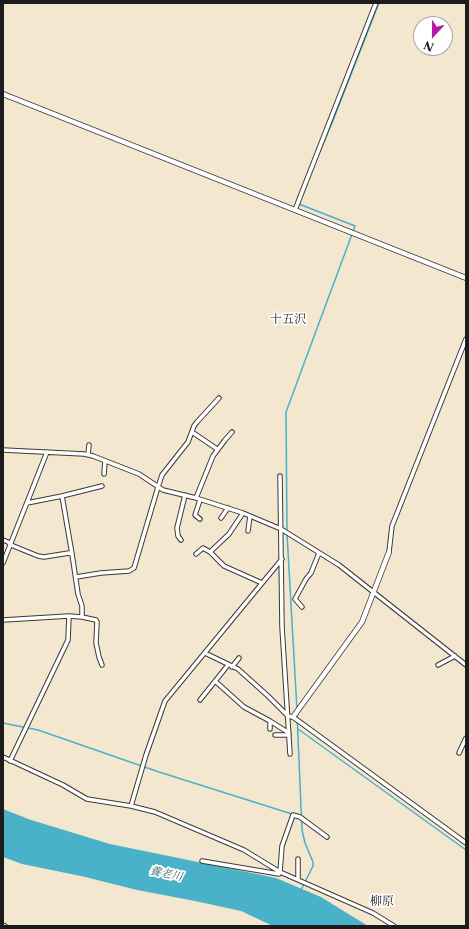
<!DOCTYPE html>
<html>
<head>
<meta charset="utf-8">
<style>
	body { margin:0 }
	#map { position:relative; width:469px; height:929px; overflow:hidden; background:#f4e7d0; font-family:"Libre Caslon Text",serif }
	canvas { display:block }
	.frame { position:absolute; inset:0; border:4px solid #1c1c1c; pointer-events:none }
	.north { position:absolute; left:413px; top:16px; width:40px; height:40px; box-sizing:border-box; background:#fff; border:1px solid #a4a4a4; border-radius:50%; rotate:202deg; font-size:11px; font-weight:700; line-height:16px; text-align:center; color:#1c1c1c }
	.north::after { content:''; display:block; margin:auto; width:14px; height:18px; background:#b5179e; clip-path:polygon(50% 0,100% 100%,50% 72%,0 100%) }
</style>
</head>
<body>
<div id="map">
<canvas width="469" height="929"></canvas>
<div class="frame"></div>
<div class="north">N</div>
</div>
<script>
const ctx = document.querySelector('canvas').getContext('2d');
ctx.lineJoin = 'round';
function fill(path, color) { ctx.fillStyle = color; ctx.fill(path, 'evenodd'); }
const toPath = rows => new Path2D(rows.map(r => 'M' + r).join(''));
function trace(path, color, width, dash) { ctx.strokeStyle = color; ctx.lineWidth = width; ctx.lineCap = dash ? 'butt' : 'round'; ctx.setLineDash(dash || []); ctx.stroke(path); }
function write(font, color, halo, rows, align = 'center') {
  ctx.font = font + ' "Libre Caslon Text","Noto Serif JP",serif'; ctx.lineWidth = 3.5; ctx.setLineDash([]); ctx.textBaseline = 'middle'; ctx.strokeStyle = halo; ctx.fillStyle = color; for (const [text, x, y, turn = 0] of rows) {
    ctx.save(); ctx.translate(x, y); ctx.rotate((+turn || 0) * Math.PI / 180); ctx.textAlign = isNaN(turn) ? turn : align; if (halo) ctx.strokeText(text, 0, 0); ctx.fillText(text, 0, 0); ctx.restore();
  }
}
const water = toPath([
	[3,809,31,820,110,844,276,878,321,897,368,926,273,926,241,911,195,901,137,890,81,876,22,864,3,857]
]);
const stream = toPath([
	[316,161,332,123,379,3],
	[297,710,287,534,286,412,355,226,299,204],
	[297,714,302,830,305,843,313,862,313,866,301,890],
	[3,723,38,730,159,772,292,814],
	[298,729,466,850]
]);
const minor = toPath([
	[295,210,376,3],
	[192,432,217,449],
	[3,450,84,454,93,456,139,474,163,490,196,498,243,513,281,529,339,565,466,665],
	[88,455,89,445],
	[104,474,105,461],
	[280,476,282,627,290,754],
	[62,496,72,554],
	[196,498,213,456,225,440,232,432],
	[27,503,62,496,102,486],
	[221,518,228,508],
	[200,519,195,515,200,500],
	[248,531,250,516],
	[3,540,8,542,11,545,38,556,44,557,69,553,72,554,78,594,82,606,82,617],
	[181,540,178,536,177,528,185,495],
	[210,552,229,534,243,513],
	[389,552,392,526,466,339],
	[196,554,203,548,210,552,224,566,262,583],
	[3,563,47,452],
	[76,577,101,573,129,571,134,568,158,487,162,475,188,442,194,426,197,422,219,398],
	[302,607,295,599,306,579,311,573,319,553],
	[3,620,69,616,82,617,96,620,97,622,96,643,99,657,102,665],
	[205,653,238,669,268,696,288,716,293,717,466,843],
	[438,665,455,656],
	[232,667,239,658],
	[215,681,244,707,270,721,289,733],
	[200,700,228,665],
	[270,721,270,729],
	[275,735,289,735],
	[459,753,466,738],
	[3,757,63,785,87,799,131,806,155,812,244,850,280,872,373,913,394,926],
	[10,761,68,640,69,616],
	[131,806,146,755,165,701,282,559],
	[202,861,279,874,280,872],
	[280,872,282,846,293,815,300,817,327,837],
	[298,879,298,859],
	[3,925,5,926]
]);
const tertiary = toPath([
	[3,94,466,278],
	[293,717,362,622,389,552]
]);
const waterNames = [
	["養老川",166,874,12]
];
const quarterNames = [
	["十五沢",288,320],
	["柳原",382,902]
];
fill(water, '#49b1c8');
trace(stream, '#49b1c8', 1.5);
trace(minor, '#3c3a37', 5.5);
trace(tertiary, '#3c3a37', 6);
trace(minor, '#fff', 3.5);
trace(tertiary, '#fff', 4.5);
write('italic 11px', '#305f69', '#fff', waterNames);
write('12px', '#1c1c1c', '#fff', quarterNames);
</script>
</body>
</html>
